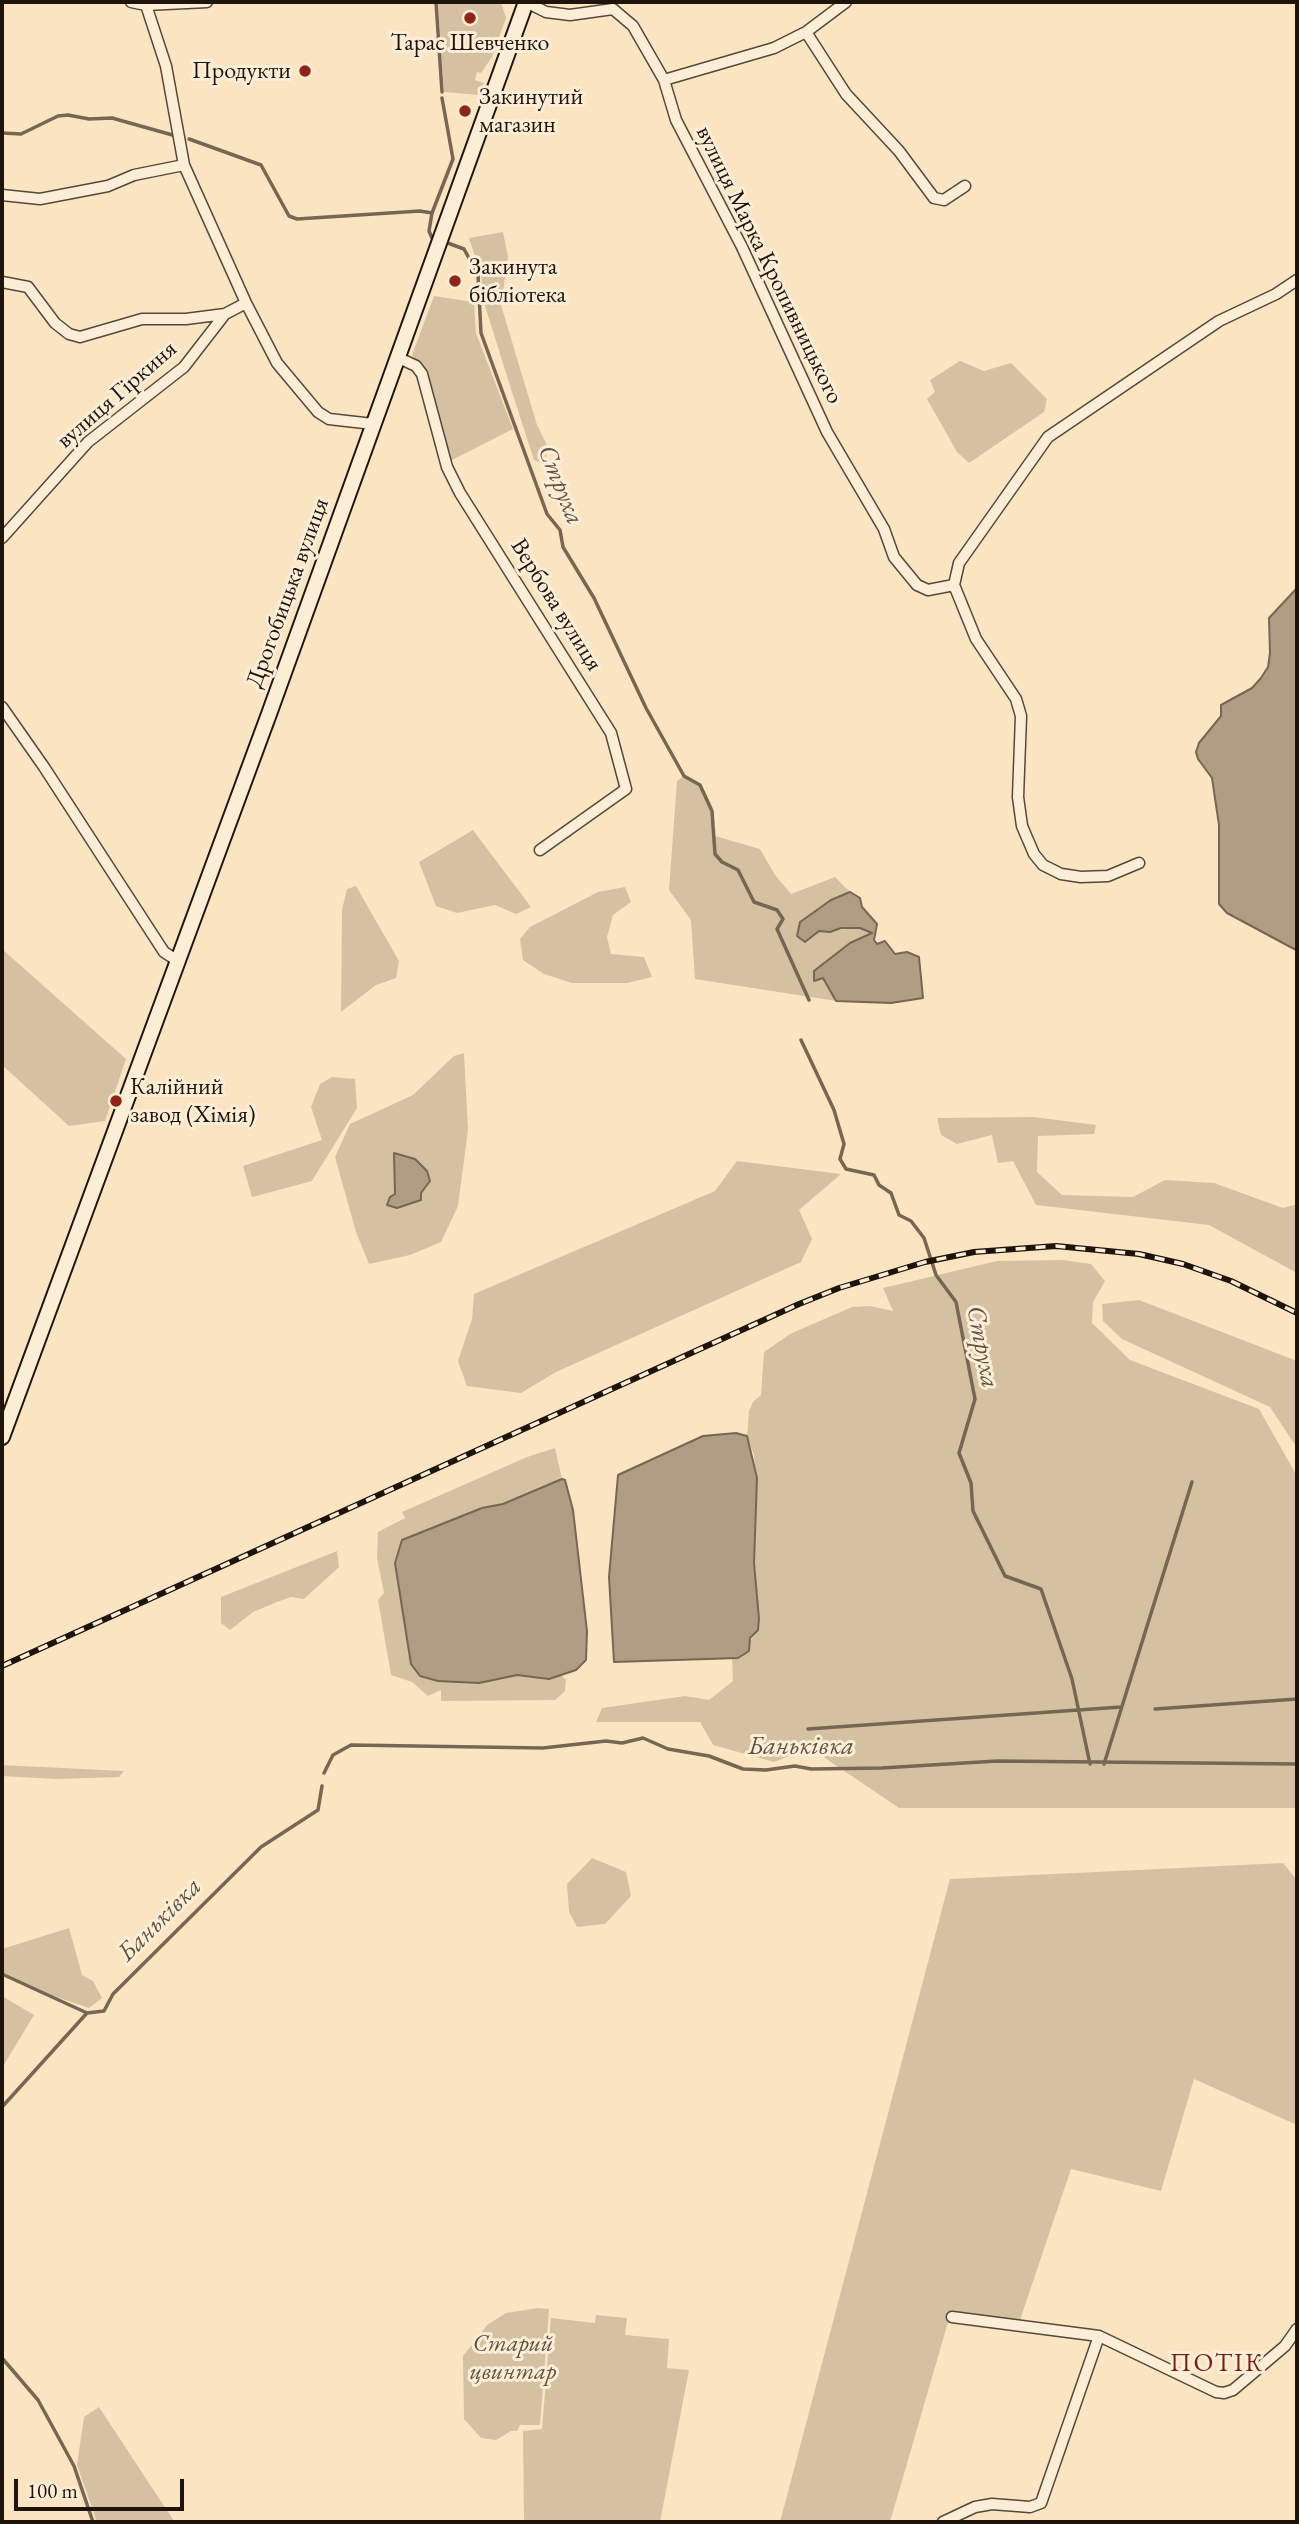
<!DOCTYPE html>
<html>
<head>
<meta charset="utf-8">
<style>
	body { margin:0 }
	#map { position:relative; width:1299px; height:2524px; overflow:hidden; background:#fbe4c1; font-family:"EB Garamond",serif }
	canvas { display:block }
	.frame { position:absolute; inset:0; border:4px solid #1e140c; pointer-events:none }
	.scale { position:absolute; left:14px; top:2479px; width:170px; height:32px; box-sizing:border-box; border:4px solid #1e140c; border-top:0; padding-left:9px; font-size:21px; line-height:24px; white-space:nowrap; color:#1e140c; -webkit-text-stroke:5px #fcedd7; paint-order:stroke }
</style>
</head>
<body>
<div id="map">
<canvas width="1299" height="2524"></canvas>
<div class="frame"></div>
<div class="scale">100 m</div>
</div>
<script>
const ctx = document.querySelector('canvas').getContext('2d');
ctx.lineJoin = 'round';
function fill(path, color) { ctx.fillStyle = color; ctx.fill(path, 'evenodd'); }
const toPath = rows => new Path2D(rows.map(r => 'M' + r).join(''));
function trace(path, color, width, dash) { ctx.strokeStyle = color; ctx.lineWidth = width; ctx.lineCap = dash ? 'butt' : 'round'; ctx.setLineDash(dash || []); ctx.stroke(path); }
function write(font, color, halo, rows, align = 'center') {
  ctx.font = font + ' "EB Garamond",serif'; ctx.lineWidth = 6; ctx.setLineDash([]); ctx.textBaseline = 'middle'; ctx.strokeStyle = halo; ctx.fillStyle = color; for (const [text, x, y, turn = 0] of rows) {
    ctx.save(); ctx.translate(x, y); ctx.rotate((+turn || 0) * Math.PI / 180); ctx.textAlign = isNaN(turn) ? turn : align; if (halo) ctx.strokeText(text, 0, 0); ctx.fillText(text, 0, 0); ctx.restore();
  }
}
const green = toPath([
	[438,2,501,2,506,18,492,57,481,73,477,72,475,80,484,83,480,95,444,92],
	[503,232,508,257,501,305,537,425,548,447,546,457,541,463,534,460,512,392,485,306,481,275,469,238],
	[434,296,474,302,476,333,513,429,450,461,427,374,412,355],
	[960,361,984,371,1011,363,1047,399,1044,412,969,463,957,452,927,399,935,392,930,380],
	[684,776,700,785,712,811,715,836,760,849,775,875,791,894,835,877,850,892,831,900,817,912,819,931,860,928,872,933,850,943,814,972,814,981,823,978,836,1001,695,979,691,920,669,890,677,781],
	[473,830,531,907,516,914,495,905,457,913,436,906,419,862],
	[356,886,399,961,396,978,376,985,341,1012,342,910,347,889],
	[625,887,631,902,613,915,607,937,611,954,644,957,652,977,627,983,572,983,544,974,523,960,520,939,530,927,598,892],
	[2,949,126,1059,105,1121,69,1126,2,1065],
	[464,1053,468,1130,458,1206,441,1242,410,1255,369,1264,356,1232,335,1157,350,1124,413,1095,454,1056],
	[332,1077,355,1079,357,1108,315,1176,312,1181,252,1197,243,1166,322,1140,311,1107,320,1084],
	[1034,1117,1096,1125,1094,1134,1038,1136,1037,1172,1062,1195,1133,1197,1165,1180,1214,1183,1283,1208,1297,1204,1297,1273,1209,1225,1036,1205,1013,1161,998,1163,992,1135,957,1144,941,1135,937,1118],
	[737,1161,841,1174,799,1210,812,1239,801,1262,556,1372,521,1393,467,1386,458,1361,472,1319,474,1294,715,1191],
	[1063,1260,1091,1264,1105,1281,1093,1302,1092,1323,1130,1360,1259,1409,1297,1476,1297,1808,899,1808,800,1741,797,1753,774,1762,713,1745,700,1722,596,1722,602,1708,685,1696,709,1700,733,1681,732,1658,738,1658,758,1630,754,1563,757,1496,754,1455,747,1436,749,1411,753,1402,761,1395,764,1352,790,1334,852,1307,870,1306,893,1311,883,1288,997,1261],
	[1139,1300,1297,1361,1297,1448,1270,1407,1122,1339,1103,1321,1102,1304],
	[555,1448,562,1479,503,1504,482,1508,403,1540,460,1681,479,1683,517,1675,549,1679,560,1674,566,1680,565,1691,555,1700,441,1701,441,1690,428,1696,412,1682,391,1675,378,1600,384,1593,377,1558,378,1532,405,1518,402,1512,527,1457],
	[337,1551,339,1567,304,1599,291,1597,277,1602,253,1612,230,1630,221,1623,221,1597],
	[2,1765,124,1771,119,1777,56,1779,2,1776],
	[592,1858,626,1872,631,1896,605,1924,577,1927,569,1912,567,1884],
	[1283,1863,1297,1880,1297,2125,1194,2079,1161,2191,1071,2169,1020,2320,951,2312,890,2522,780,2522,950,1879],
	[69,1928,82,1975,93,1981,102,1998,89,2008,51,1995,2,1972,2,1949],
	[2,1996,34,2015,2,2068],
	[538,2308,549,2309,540,2425,520,2425,517,2431,511,2431,496,2440,481,2438,464,2419,463,2356,487,2325,506,2313],
	[596,2315,627,2318,625,2335,669,2339,667,2368,689,2370,660,2522,524,2522,523,2431,542,2429,551,2318,595,2323],
	[99,2407,170,2515,175,2522,97,2522,77,2465,84,2417]
]);
const water = toPath([
	[1297,588,1297,949,1296,950,1227,913,1219,904,1219,825,1212,778,1198,759,1196,752,1199,743,1221,716,1221,705,1252,688,1261,678,1268,667,1270,653,1269,618,1297,588],
	[850,892,860,898,862,907,877,924,874,940,877,944,885,941,895,954,907,952,919,957,923,998,891,1003,836,1001,823,978,814,981,814,971,850,943,872,933,860,928,841,928,830,932,819,931,805,942,797,936,800,922,831,900,850,892],
	[394,1153,415,1159,427,1171,430,1181,421,1193,421,1200,397,1208,387,1205,390,1197,395,1194,394,1153],
	[736,1433,747,1436,757,1478,754,1563,759,1619,758,1630,750,1638,749,1651,738,1658,614,1662,609,1577,618,1475,703,1436,736,1433],
	[562,1479,565,1480,573,1510,587,1631,586,1660,576,1670,549,1679,517,1675,479,1683,438,1681,420,1676,411,1664,395,1563,402,1540,482,1508,503,1504,562,1479]
]);
const stream = toPath([
	[436,2,442,92],
	[2,133,21,134,58,116,68,115,89,119,112,118,176,136],
	[189,139,261,165,289,216,297,219,420,211,432,213,429,231,432,238,437,240],
	[432,213,453,159,442,98],
	[445,242,464,249,478,275,481,333,547,514,560,530,563,547,594,598,646,708,684,776,700,785,712,811,715,854,722,862,738,870,754,902,777,910,783,919,777,929,809,1000],
	[801,1040,834,1110,844,1144,840,1159,846,1169,874,1175,879,1185,891,1193,899,1215,911,1221,924,1238,936,1275,956,1302,975,1399,959,1453,971,1483,973,1511,1005,1576,1041,1589,1072,1679,1090,1764],
	[1155,1709,1297,1699],
	[808,1729,1121,1707],
	[1104,1764,1192,1482],
	[324,1773,333,1755,351,1745,543,1748,606,1741,622,1743,643,1738,668,1749,709,1756,743,1769,766,1770,795,1766,811,1769,882,1768,997,1761,1297,1764],
	[2,1974,87,2013,104,2011,113,1994,261,1847,318,1810,322,1786],
	[2,2107,87,2013],
	[2,2358,38,2400,74,2466,93,2522]
]);
const street = toPath([
	[131,2,146,5,207,2],
	[526,2,546,12,570,15,613,9,633,26,664,80,676,120,742,247,827,432,884,529,894,557,917,585,928,590,954,585],
	[806,32,846,94,899,151,934,198,944,200,965,186],
	[664,80,774,48,806,32,846,2],
	[2,195,40,199,108,186,134,175,184,165],
	[2,282,28,287,55,323,69,334,80,337,142,319,186,319,225,314],
	[246,303,277,363,318,412,329,419,373,424],
	[399,358,416,366,422,374,447,467,460,493,611,733,626,789,540,850],
	[2,538,88,442,184,367,225,314,246,303,184,165,166,66,146,5],
	[2,707,44,767,164,952,178,961],
	[1139,863,1108,876,1081,877,1061,874,1043,865,1034,854,1022,826,1018,797,1021,716,1016,699,976,639,954,585,959,563,1048,437,1219,321,1276,294,1297,280],
	[952,2317,1099,2336,1216,2392,1224,2393,1233,2390,1285,2346,1297,2329],
	[943,2522,975,2507,992,2504,1030,2507,1041,2503,1099,2336]
]);
const secondary = toPath([
	[2,1437,269,714,526,2]
]);
const rail = toPath([
	[2,1666,799,1304,839,1288,925,1262,974,1252,1056,1246,1139,1254,1183,1264,1231,1281,1297,1313]
]);
const markers = [
	[470,18,7,"#8f2418"],
	[305,71,7,"#8f2418"],
	[465,111,7,"#8f2418"],
	[455,281,7,"#8f2418"],
	[116,1101,7,"#8f2418"]
];
const poiNames = [
	["Тарас Шевченко",470,43,"center"],
	["Продукти",291,71,"right"],
	["Закинутий",479,97],
	["магазин",479,125],
	["Закинута",469,267],
	["бібліотека",469,295],
	["Калійний",130,1087],
	["завод (Хімія)",130,1115]
];
const streetNames = [
	["вулиця Марка Кропивницького",769,265,64],
	["вулиця Гіркиня",117,395,-41],
	["Дрогобицька вулиця",288,593,-70],
	["Вербова вулиця",556,605,58]
];
const parkNames = [
	["Старий",513,2344],
	["цвинтар",513,2372]
];
const waterNames = [
	["Струха",560,485,68],
	["Струха",982,1347,79],
	["Баньківка",801,1747],
	["Баньківка",160,1920,-45]
];
const neighbourhoodNames = [
	["ПОТІК",1217,2364]
];
fill(green, '#d5c1a2');
fill(water, '#b09d83');
trace(water, '#766653', 2);
trace(stream, '#766653', 3.5);
trace(street, '#554839', 13);
trace(secondary, '#1e140c', 18);
trace(street, '#fcedd7', 10);
trace(secondary, '#fcedd7', 14);
trace(rail, '#1e140c', 6);
trace(rail, '#fcedd7', 3.5, [10]);
for (const [x, y, r, color] of markers) { const dot = new Path2D(); dot.arc(x, y, r, 0, 2 * Math.PI); ctx.fillStyle = color; ctx.fill(dot); trace(dot, '#fcedd7', 2.5); }
write('24px', '#1e140c', '#fcedd7', poiNames, 'left');
write('24px', '#1e140c', '#fcedd7', streetNames);
write('italic 24px', '#5e5140', '#fcedd7', parkNames);
write('italic 26px', '#605242', '#fcedd7', waterNames);
ctx.letterSpacing = '2px';
write('26px', '#7a1f14', '#fcedd7', neighbourhoodNames);
ctx.letterSpacing = '0px';
</script>
</body>
</html>
